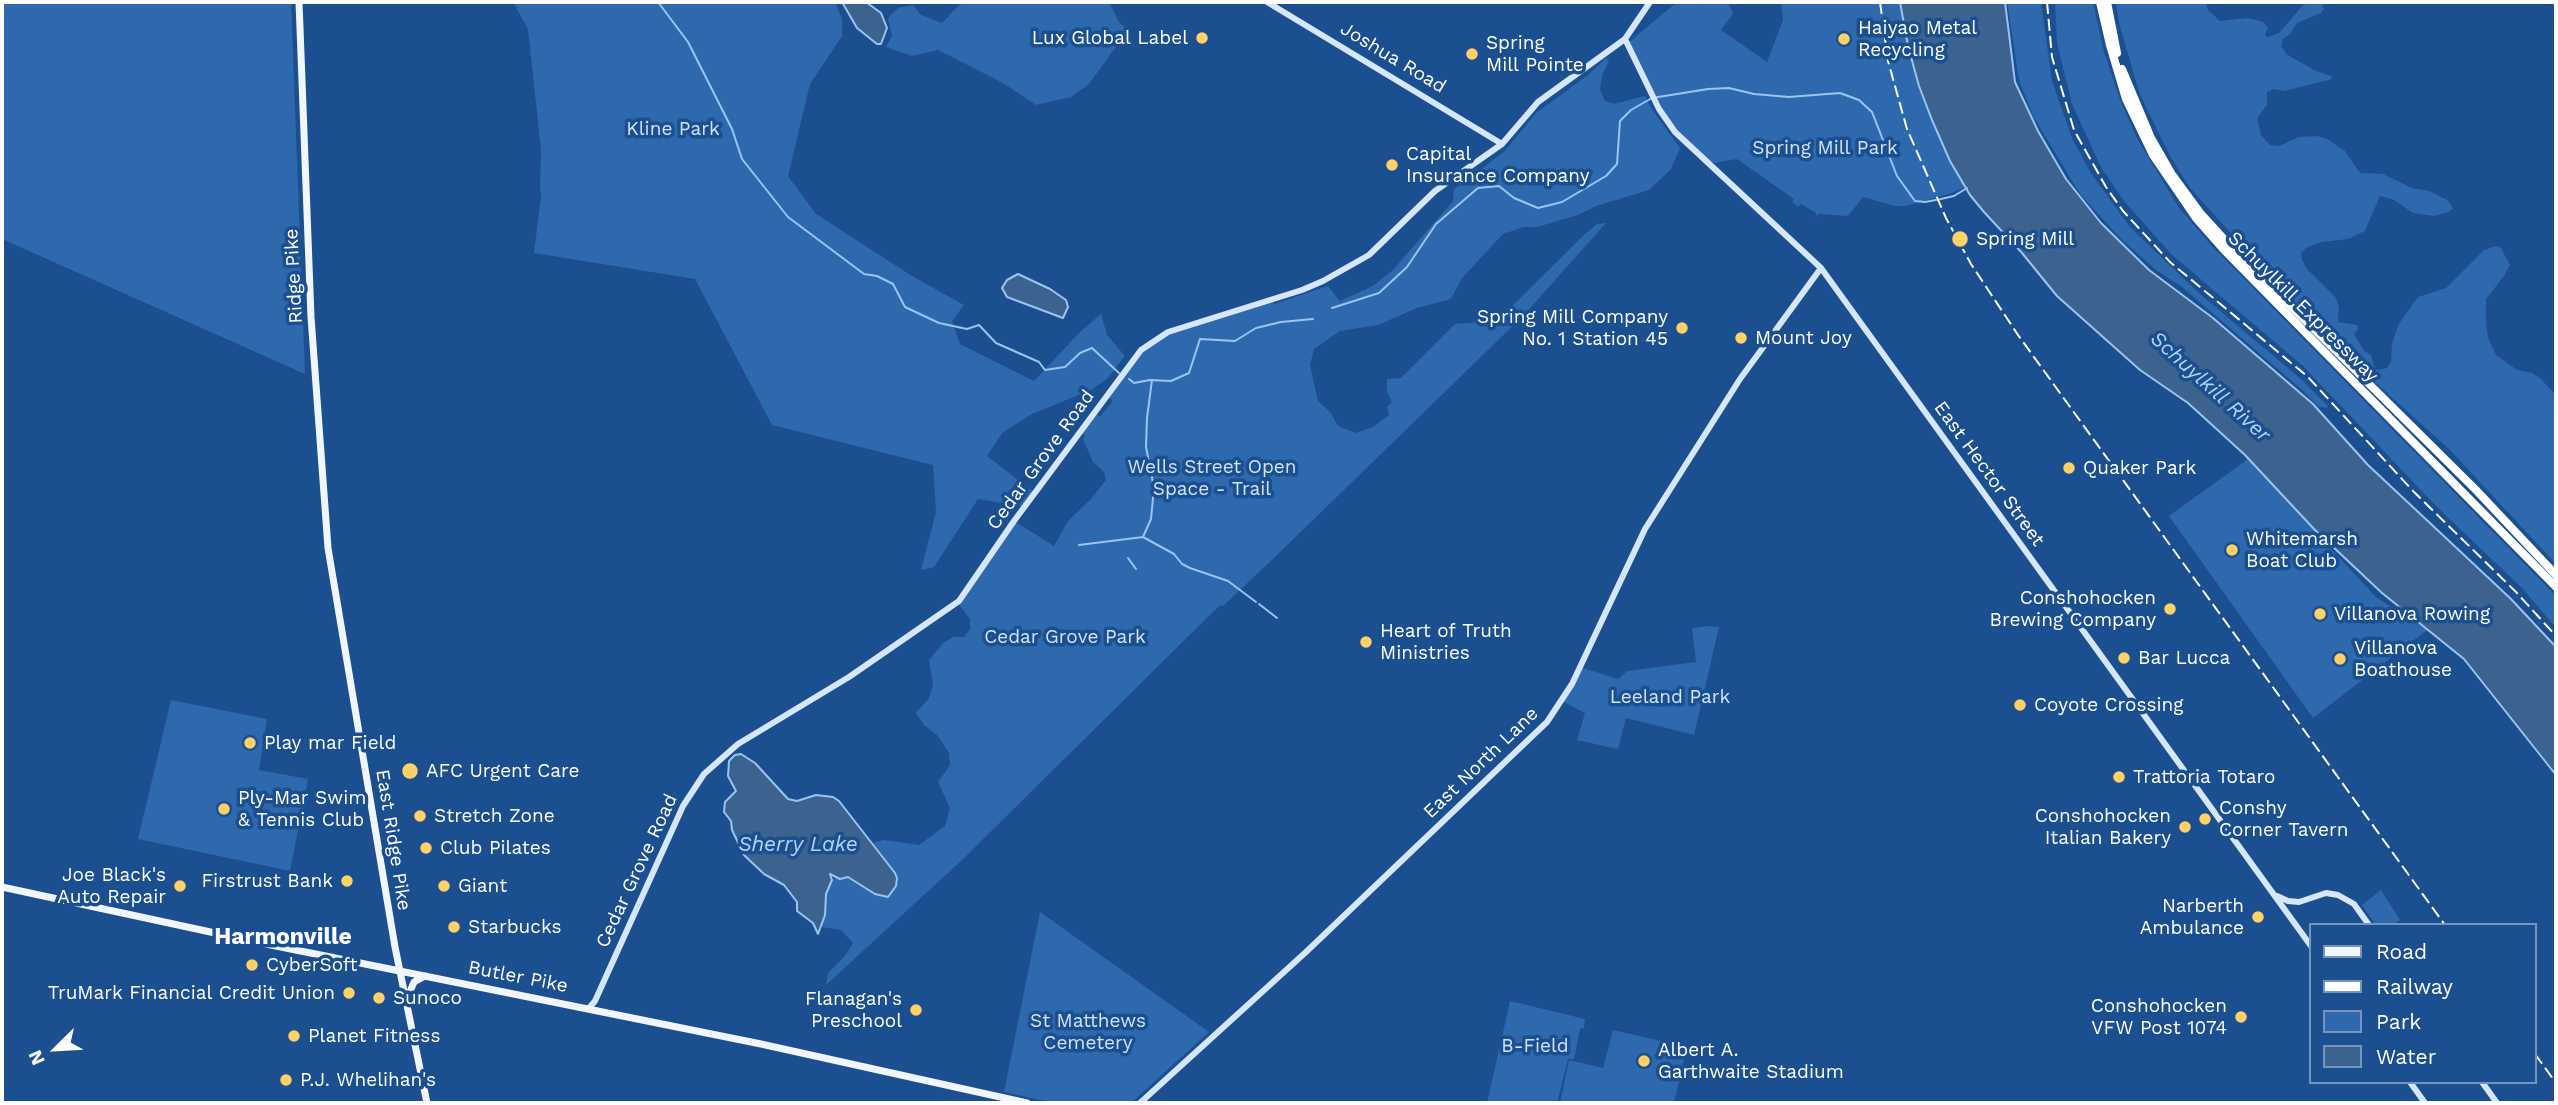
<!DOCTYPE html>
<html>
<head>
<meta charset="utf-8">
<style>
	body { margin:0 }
	#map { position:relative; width:2558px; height:1105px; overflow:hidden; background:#1b4f8f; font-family:"Work Sans",sans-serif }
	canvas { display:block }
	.frame { position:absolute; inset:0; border:4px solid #fff; pointer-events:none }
	.legend { position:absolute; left:2309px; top:923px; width:228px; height:161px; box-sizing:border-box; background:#1b4f8f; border:2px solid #7695bc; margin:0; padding:9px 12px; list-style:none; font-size:21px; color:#fff }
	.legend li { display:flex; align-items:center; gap:14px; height:35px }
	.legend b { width:35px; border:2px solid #7695bc }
	.north { position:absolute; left:21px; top:1014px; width:70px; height:70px; -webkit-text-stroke:5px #1b4f8f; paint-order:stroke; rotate:246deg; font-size:19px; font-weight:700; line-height:28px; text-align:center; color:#fff }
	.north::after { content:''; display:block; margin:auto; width:24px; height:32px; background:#fff; clip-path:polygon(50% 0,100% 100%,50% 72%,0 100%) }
</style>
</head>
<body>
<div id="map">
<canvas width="2558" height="1105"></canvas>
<div class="frame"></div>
<ul class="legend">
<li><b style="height:9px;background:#f0f6ff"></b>Road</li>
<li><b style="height:9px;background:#fff"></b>Railway</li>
<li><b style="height:19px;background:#2e69ad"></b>Park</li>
<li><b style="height:19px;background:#3c6290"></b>Water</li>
</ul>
<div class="north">N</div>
</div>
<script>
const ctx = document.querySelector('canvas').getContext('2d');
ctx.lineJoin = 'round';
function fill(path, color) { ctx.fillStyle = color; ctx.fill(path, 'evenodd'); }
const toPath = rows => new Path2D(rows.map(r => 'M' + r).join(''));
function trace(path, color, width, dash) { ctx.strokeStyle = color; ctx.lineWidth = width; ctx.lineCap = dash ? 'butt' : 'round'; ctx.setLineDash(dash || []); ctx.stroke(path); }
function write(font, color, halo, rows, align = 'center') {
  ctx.font = font + ' "Work Sans",sans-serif'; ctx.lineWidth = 7; ctx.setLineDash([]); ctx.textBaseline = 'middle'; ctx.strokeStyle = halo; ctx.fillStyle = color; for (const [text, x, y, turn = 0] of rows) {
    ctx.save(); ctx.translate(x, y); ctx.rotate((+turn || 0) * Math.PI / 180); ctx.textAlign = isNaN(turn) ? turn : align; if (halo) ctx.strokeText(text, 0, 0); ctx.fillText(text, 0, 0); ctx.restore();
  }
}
const green = toPath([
	[2,2,291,2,305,374,2,239],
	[513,2,835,2,842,19,842,36,810,84,788,176,816,214,912,276,964,305,952,321,960,344,1034,381,1079,333,1101,314,1107,335,1125,356,1107,379,1091,390,1032,414,1003,432,987,456,1035,493,1025,507,978,499,934,567,921,570,936,512,933,465,772,425,695,279,534,253,541,197,540,186,541,150,528,29],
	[962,2,1109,2,1119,22,1128,30,1089,84,1071,97,1036,105,1003,83,938,50,912,56,886,47,892,36,888,18,898,8,913,5,921,15,942,23],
	[1677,2,1695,2,1699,5,1703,2,1728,2,1733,14,1721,30,1767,62,1783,20,1781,2,1900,2,1908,46,1920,89,1950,161,1965,187,1949,194,1905,206,1895,206,1863,197,1848,216,1818,214,1815,218,1816,213,1801,204,1798,207,1792,202,1794,199,1737,159,1714,163,1699,156,1675,132,1627,44],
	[2007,2,2041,2,2052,81,2072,138,2090,172,2130,227,2200,294,2302,380,2328,406,2327,408,2318,406,2301,389,2182,287,2156,270,2121,239,2080,194,2033,116,2019,80],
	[2055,2,2093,2,2104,52,2121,102,2138,140,2179,208,2211,245,2556,596,2556,628,2522,588,2438,508,2303,366,2171,254,2124,201,2101,167,2072,104,2057,43],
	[2116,2,2206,2,2208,10,2220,21,2248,18,2263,22,2268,28,2265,35,2268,37,2279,33,2302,6,2310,2,2318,2,2322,4,2324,9,2321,13,2297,23,2291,33,2283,39,2281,46,2286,54,2316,71,2331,76,2332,79,2284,91,2274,89,2267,92,2267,105,2257,118,2261,135,2270,145,2279,146,2299,137,2317,136,2327,139,2345,151,2360,173,2383,174,2412,188,2429,191,2447,200,2453,208,2449,212,2434,216,2413,213,2394,200,2380,196,2365,231,2348,239,2321,242,2306,248,2301,253,2302,260,2307,269,2336,298,2339,308,2338,322,2357,325,2358,329,2354,334,2364,351,2371,355,2375,369,2379,370,2387,368,2391,362,2392,344,2398,325,2418,297,2446,288,2484,250,2496,246,2501,248,2510,265,2504,276,2486,299,2486,326,2489,340,2496,355,2517,370,2532,373,2540,378,2556,395,2556,564,2450,450,2377,384,2273,280,2190,188,2171,158,2140,95,2119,23],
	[1606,58,1609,61,1602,76,1600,89,1605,101,1614,104,1645,96,1653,111,1680,148,1671,169,1649,190,1596,206,1578,215,1537,227,1524,227,1503,234,1462,278,1451,299,1417,308,1378,325,1340,331,1314,349,1310,365,1318,401,1331,413,1338,426,1356,433,1373,427,1389,415,1387,407,1392,402,1387,392,1387,379,1401,378,1455,324,1479,322,1506,312,1584,235,1597,224,1606,223,1524,315,1276,556,1223,606,1220,605,1214,611,962,860,826,985,828,973,845,956,853,943,841,930,822,927,821,922,825,915,825,899,832,880,836,877,843,879,848,877,872,893,888,897,896,886,895,873,873,843,884,840,919,845,945,826,950,808,938,782,950,765,949,753,938,736,924,725,916,713,929,698,933,684,929,660,943,643,953,637,964,637,970,629,970,619,957,602,1014,521,1054,546,1068,521,1091,499,1106,480,1104,472,1093,462,1083,439,1085,436,1081,432,1095,413,1100,417,1113,401,1108,396,1141,350,1156,338,1273,300,1274,304,1328,286,1340,301,1373,286,1393,270,1453,201,1454,189,1504,152,1536,113,1588,75],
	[2248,459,2278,488,2307,523,2376,597,2427,630,2313,718,2169,516],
	[1709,626,1719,627,1694,735,1626,718,1618,749,1577,740,1585,713,1562,701,1580,667,1618,679,1627,671,1696,662,1692,628],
	[171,700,267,719,259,770,308,779,290,871,138,839],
	[2381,890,2400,920,2393,925,2376,925,2362,905],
	[1040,912,1209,1032,1131,1103,1054,1103,1004,1092],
	[1510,1001,1585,1019,1584,1028,1580,1029,1574,1059,1568,1059,1557,1103,1487,1103],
	[1613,1030,1687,1047,1674,1103,1560,1103,1569,1060,1603,1068]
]);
const water = toPath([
	[842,2,866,2,881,13,887,28,881,44,877,44,857,28,842,2],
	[1900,2,2005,2,2015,82,2038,131,2066,179,2101,223,2149,270,2213,318,2313,404,2368,465,2511,599,2555,646,2556,775,2464,659,2382,593,2314,529,2245,455,2188,403,2140,370,2057,296,2022,253,1984,212,1970,195,1950,161,1932,120,1919,86,1908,46,1900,2],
	[1018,274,1050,289,1066,300,1068,307,1063,318,1007,297,1002,288,1007,280,1018,274],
	[741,754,755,763,788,799,797,801,816,795,833,797,839,801,895,873,897,878,896,886,888,897,875,894,848,877,840,879,830,874,832,880,826,894,825,915,818,934,813,923,797,911,797,902,784,885,764,874,744,855,732,830,731,821,724,812,725,802,736,791,728,776,729,761,735,755,741,754]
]);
const stream = toPath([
	[658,2,688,42,732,129,742,159,788,217,864,274,877,276,893,284,905,307,939,323,967,329,979,325,996,343,1039,362,1045,370,1065,367,1080,353,1092,348,1119,373],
	[1332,308,1379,293,1407,267,1436,224,1478,188,1499,186,1514,198,1538,208,1562,202,1606,176,1617,164,1620,121,1631,110,1652,98,1708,89,1729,88,1754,94,1789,97,1840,93,1859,100,1872,112,1897,176,1915,201,1925,202,1941,199,1954,196,1967,188],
	[1129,379,1134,383,1150,380,1171,381,1189,373,1200,339,1235,341,1256,328,1281,322,1313,319],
	[1152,380,1147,418,1146,447,1154,488,1151,519,1143,537,1174,554,1182,564,1190,568,1228,581,1256,602],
	[1079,545,1143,537],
	[1128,558,1136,569],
	[1259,604,1277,618]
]);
const secondary = toPath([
	[1267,2,1502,144],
	[1625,39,1659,109,1675,132,1821,268,2311,946],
	[2277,896,2288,901,2299,902,2326,893,2338,895,2354,904,2369,925],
	[589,1008,595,1001,683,806,704,774,738,744,849,677,959,601,1014,521,1141,350,1168,332,1302,290,1323,281,1369,255,1435,191,1502,144,1538,102,1625,39,1650,2],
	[2410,1082,2425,1103],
	[2482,1082,2497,1103],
	[1140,1103,1306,952,1547,722,1572,684,1645,529,1740,379,1821,268]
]);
const primary = toPath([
	[299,2,311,317,328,548,395,947,427,1103],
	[2,887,266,944,761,1044,1027,1103],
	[406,1001,414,982,425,976]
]);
const highway = toPath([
	[2100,2,2110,45,2126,99,2153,155,2196,218,2226,252,2556,587],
	[2107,2,2117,53],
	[2122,69,2151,138,2171,173,2201,214,2233,249,2476,490,2556,575]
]);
const rail = toPath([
	[1880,2,1888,61,1907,129,1946,218,1971,264,2018,335,2445,925],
	[2047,2,2052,57,2074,130,2106,187,2123,211,2170,262,2308,377,2414,492,2516,592,2556,636],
	[2535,1054,2556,1083]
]);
const markers = [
	[1202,38,7,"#ffd166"],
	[1844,39,7,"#ffd166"],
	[1472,54,7,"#ffd166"],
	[1392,165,7,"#ffd166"],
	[1960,239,9,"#ffd166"],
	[1682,328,7,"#ffd166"],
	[1741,338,7,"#ffd166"],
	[2069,468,7,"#ffd166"],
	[2232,550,7,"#ffd166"],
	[2170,609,7,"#ffd166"],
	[2320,614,7,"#ffd166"],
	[1366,642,7,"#ffd166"],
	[2124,658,7,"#ffd166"],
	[2340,659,7,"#ffd166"],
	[2020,705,7,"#ffd166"],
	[250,743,7,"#ffd166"],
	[410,771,9,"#ffd166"],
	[2119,777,7,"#ffd166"],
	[224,809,7,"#ffd166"],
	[420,816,7,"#ffd166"],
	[2205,819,7,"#ffd166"],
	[2185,827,7,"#ffd166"],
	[426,848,7,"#ffd166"],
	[347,881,7,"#ffd166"],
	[180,886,7,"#ffd166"],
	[444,886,7,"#ffd166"],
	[2258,917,7,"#ffd166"],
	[454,927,7,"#ffd166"],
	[252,965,7,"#ffd166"],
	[349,993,7,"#ffd166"],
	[379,998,7,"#ffd166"],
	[916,1010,7,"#ffd166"],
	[2241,1017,7,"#ffd166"],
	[294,1036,7,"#ffd166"],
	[1644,1061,7,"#ffd166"],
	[286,1080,7,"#ffd166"]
];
const poiNames = [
	["Haiyao Metal",1858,28],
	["Recycling",1858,50],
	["Lux Global Label",1188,38,"right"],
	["Spring",1486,43],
	["Mill Pointe",1486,65],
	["Capital",1406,154],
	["Insurance Company",1406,176],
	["Spring Mill",1976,239],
	["Spring Mill Company",1668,317,"right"],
	["No. 1 Station 45",1668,339,"right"],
	["Mount Joy",1755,338],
	["Quaker Park",2083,468],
	["Whitemarsh",2246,539],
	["Boat Club",2246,561],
	["Conshohocken",2156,598,"right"],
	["Brewing Company",2156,620,"right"],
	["Villanova Rowing",2334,614],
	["Heart of Truth",1380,631],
	["Ministries",1380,653],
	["Villanova",2354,648],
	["Boathouse",2354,670],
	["Bar Lucca",2138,658],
	["Coyote Crossing",2034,705],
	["Play mar Field",264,743],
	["AFC Urgent Care",426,771],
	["Trattoria Totaro",2133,777],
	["Ply-Mar Swim",238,798],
	["& Tennis Club",238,820],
	["Conshy",2219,808],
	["Corner Tavern",2219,830],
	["Stretch Zone",434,816],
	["Conshohocken",2171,816,"right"],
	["Italian Bakery",2171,838,"right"],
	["Club Pilates",440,848],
	["Joe Black's",166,875,"right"],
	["Auto Repair",166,897,"right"],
	["Firstrust Bank",333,881,"right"],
	["Giant",458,886],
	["Narberth",2244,906,"right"],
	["Ambulance",2244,928,"right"],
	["Starbucks",468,927],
	["CyberSoft",266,965],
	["TruMark Financial Credit Union",335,993,"right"],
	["Sunoco",393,998],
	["Flanagan's",902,999,"right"],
	["Preschool",902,1021,"right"],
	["Conshohocken",2227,1006,"right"],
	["VFW Post 1074",2227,1028,"right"],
	["Planet Fitness",308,1036],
	["Albert A.",1658,1050],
	["Garthwaite Stadium",1658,1072],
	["P.J. Whelihan's",300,1080]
];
const streetNames = [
	["Joshua Road",1393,58,31],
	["Ridge Pike",294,276,-93],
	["Schuylkill Expressway",2303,307,45],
	["Cedar Grove Road",1041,460,-54],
	["East Hector Street",1989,474,54],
	["East North Lane",1481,763,-44],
	["East Ridge Pike",393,840,81],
	["Cedar Grove Road",637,871,-65],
	["Butler Pike",518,977,11]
];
const parkNames = [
	["Kline Park",673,129],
	["Spring Mill Park",1825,148],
	["Wells Street Open",1212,467],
	["Space - Trail",1212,489],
	["Cedar Grove Park",1065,637],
	["Leeland Park",1670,697],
	["St Matthews",1088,1021],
	["Cemetery",1088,1043],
	["B-Field",1535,1046]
];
const waterNames = [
	["Schuylkill River",2210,387,42],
	["Sherry Lake",798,845]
];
const quarterNames = [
	["Harmonville",283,937]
];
fill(green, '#2e69ad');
fill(water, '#3c6290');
trace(water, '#9cc4f0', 2);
trace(stream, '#9cc4f0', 2);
trace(secondary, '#d6e6fa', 6);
trace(primary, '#f0f6ff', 7);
trace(highway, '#fff', 8);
trace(rail, '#fff', 2, [12, 5]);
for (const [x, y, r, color] of markers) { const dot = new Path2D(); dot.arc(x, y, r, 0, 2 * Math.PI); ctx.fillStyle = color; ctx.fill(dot); trace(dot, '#1b4f8f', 2.5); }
write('19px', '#fff', '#1b4f8f', poiNames, 'left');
write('19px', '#fff', '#1b4f8f', streetNames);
write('19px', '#cfe3fa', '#1b4f8f', parkNames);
write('italic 21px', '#b5d3f5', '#1b4f8f', waterNames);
write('bold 23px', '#fff', '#1b4f8f', quarterNames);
</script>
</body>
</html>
